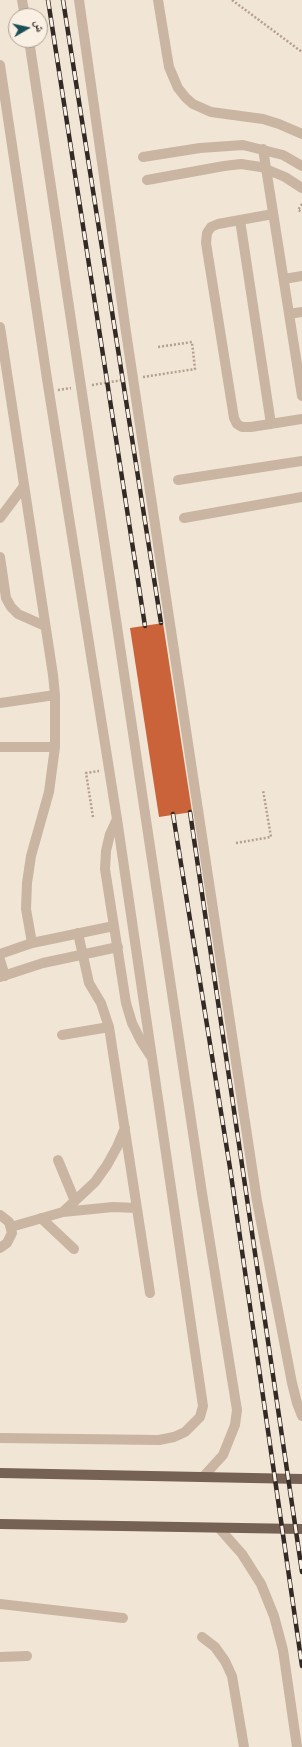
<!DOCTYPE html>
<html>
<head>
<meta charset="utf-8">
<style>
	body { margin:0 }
	#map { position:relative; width:302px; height:1747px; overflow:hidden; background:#f1e5d6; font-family:Roboto,"Noto Naskh Arabic",sans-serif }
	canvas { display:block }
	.north { position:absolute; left:8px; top:8px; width:40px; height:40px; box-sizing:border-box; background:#f9efe2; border:1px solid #aaa096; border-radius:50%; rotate:81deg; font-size:11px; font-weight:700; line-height:16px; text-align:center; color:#342a25 }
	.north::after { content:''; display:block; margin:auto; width:14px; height:18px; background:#195056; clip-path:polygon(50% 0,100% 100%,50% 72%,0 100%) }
</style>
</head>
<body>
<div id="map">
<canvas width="302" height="1747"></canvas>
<div class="north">ش</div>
</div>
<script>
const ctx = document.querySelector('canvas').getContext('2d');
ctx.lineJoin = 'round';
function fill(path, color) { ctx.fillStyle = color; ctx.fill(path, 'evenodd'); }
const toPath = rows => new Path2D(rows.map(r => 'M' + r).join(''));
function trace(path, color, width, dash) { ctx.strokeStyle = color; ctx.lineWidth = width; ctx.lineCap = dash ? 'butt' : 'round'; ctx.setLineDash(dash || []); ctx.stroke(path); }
const building = toPath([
	[163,623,192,812,159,817,130,628]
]);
const path = toPath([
	[232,0,302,52],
	[302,204,298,210,302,212],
	[143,377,195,369,192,342,158,347],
	[92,385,123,380],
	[58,390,71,388],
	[93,817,86,773,99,771],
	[236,843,271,837,263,790]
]);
const minor = toPath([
	[22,0,25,16],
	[79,0,126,332,257,1201,292,1383,297,1403,302,1416],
	[158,0,169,67,178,88,186,98,193,104,211,112,263,119,279,124,302,134],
	[29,40,202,1193,237,1410,235,1425,223,1455,203,1477],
	[0,65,47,379,117,819,203,1406,200,1417,185,1432,174,1437,159,1440,0,1438],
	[263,149,302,396],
	[143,157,200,148,243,145,283,155,302,166],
	[147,180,224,166,241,164,261,167,285,177,302,188],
	[273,214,218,224,211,227,207,233,206,243,234,418,237,424,242,427,251,427,302,419],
	[240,220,271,424],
	[284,279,302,276],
	[289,314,302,312],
	[0,327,53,675,55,695,55,747,49,792,31,856,27,883,26,909,32,943],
	[178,480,302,461],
	[0,518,24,486],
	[184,518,302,497],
	[0,557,6,598,11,607,18,614,45,626],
	[0,703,55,695],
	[0,747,55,747],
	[117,819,110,834,106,851,105,869,126,1003,132,1023,141,1041,150,1055],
	[78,933,89,983,101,1003,109,1027,150,1293],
	[0,954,32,943,114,926],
	[0,960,5,976],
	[0,977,43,963,118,947],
	[62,1035,109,1027],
	[58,1160,75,1201],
	[63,1212,95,1182,107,1165,117,1147,125,1128],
	[0,1215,9,1222,12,1233,7,1243,0,1248],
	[41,1218,74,1249],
	[11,1227,63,1212,113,1207,137,1208],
	[219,1528,242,1554,261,1584,274,1616,283,1650,297,1747],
	[0,1604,123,1618],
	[202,1637,215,1647,225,1661,232,1676,244,1747],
	[0,1657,27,1656]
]);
const major = toPath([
	[0,1473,302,1479],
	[0,1524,302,1529]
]);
const rail = toPath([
	[48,0,145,626],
	[63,0,161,623],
	[190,812,302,1572],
	[173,814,230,1168,302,1666]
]);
fill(building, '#cb633a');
trace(path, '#b59f8c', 2.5, [2, 2]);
trace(minor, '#c9b5a2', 10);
trace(major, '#766155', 10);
trace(rail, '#342a25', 4.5);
trace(rail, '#f9efe2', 3, [9]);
</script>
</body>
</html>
